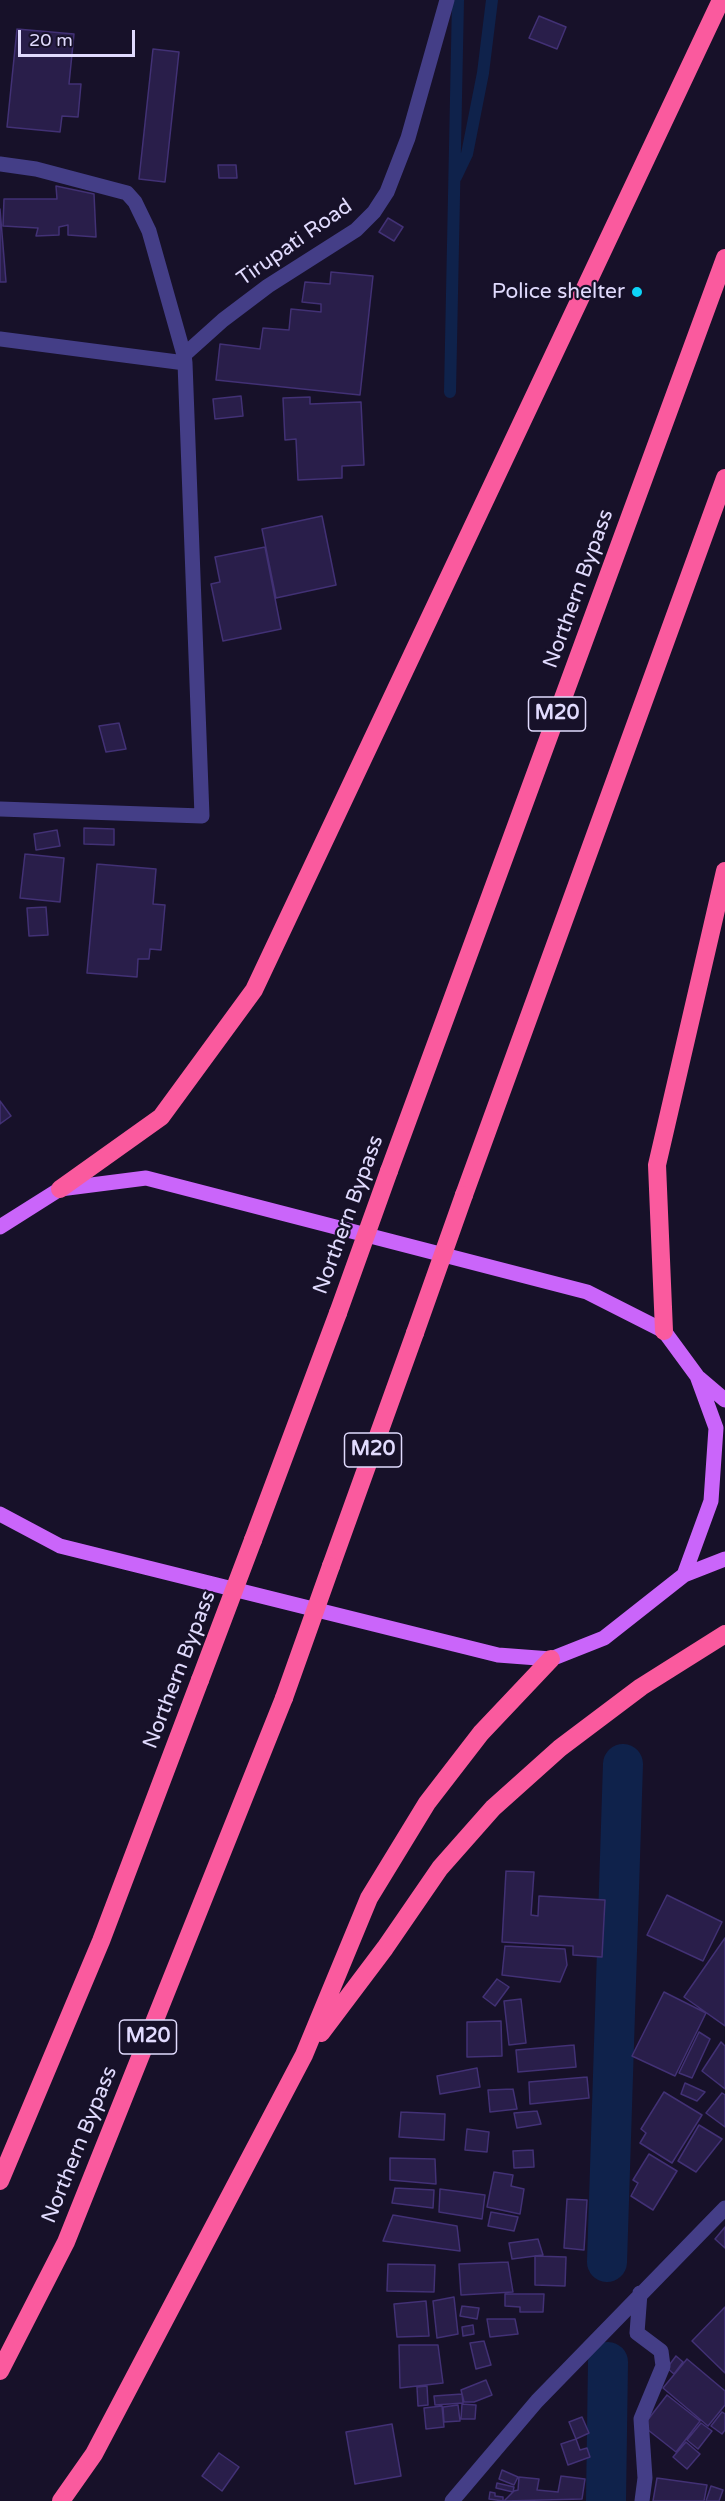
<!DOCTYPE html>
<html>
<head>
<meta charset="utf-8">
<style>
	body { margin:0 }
	#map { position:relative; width:725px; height:2501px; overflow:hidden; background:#171129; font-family:"Varela Round",sans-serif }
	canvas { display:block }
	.scale { position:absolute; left:18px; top:30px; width:117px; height:27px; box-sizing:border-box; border:3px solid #e1dbfe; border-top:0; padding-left:8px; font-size:18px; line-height:21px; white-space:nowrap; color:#e1dbfe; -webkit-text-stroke:4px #171129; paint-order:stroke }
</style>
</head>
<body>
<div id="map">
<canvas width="725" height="2501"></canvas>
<div class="scale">20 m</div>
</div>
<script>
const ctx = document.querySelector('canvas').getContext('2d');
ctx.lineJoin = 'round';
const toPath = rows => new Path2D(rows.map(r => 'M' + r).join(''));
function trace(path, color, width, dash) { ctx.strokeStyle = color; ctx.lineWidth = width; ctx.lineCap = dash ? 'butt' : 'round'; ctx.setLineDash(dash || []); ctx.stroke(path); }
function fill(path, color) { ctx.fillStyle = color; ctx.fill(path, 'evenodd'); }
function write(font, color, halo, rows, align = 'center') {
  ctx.font = font + ' "Varela Round",sans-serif'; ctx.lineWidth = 4.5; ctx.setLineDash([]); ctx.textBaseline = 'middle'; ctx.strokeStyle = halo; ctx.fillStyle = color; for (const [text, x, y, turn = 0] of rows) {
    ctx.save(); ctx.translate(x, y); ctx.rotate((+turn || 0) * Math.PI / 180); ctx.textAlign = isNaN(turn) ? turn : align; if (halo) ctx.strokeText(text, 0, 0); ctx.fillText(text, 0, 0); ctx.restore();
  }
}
const stream = toPath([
	[456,177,467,154,483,73,492,0],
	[450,392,458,0]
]);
const canal = toPath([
	[607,2262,623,1764],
	[606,2501,608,2362]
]);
const building = toPath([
	[539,16,566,27,557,49,529,38,539,16],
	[17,29,74,34,69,84,81,84,78,117,62,116,60,132,7,127,17,29],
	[153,49,179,52,165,182,139,179,153,49],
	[218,165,236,165,237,178,219,178,218,165],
	[56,186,94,194,96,237,68,235,68,225,59,227,59,235,36,236,38,228,3,226,4,199,57,199,56,186],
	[0,209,6,282,0,282,0,209],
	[388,218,403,227,394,241,379,232,388,218],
	[331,272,373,276,360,395,216,380,220,344,260,349,263,328,289,330,291,309,321,312,321,304,302,302,305,282,330,284,331,272],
	[241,396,243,416,215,419,213,399,241,396],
	[310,397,310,404,361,402,364,465,342,466,342,478,298,480,296,439,285,440,283,398,310,397],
	[322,516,336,585,276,598,262,529,322,516],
	[265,547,281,629,223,641,211,584,220,582,215,557,265,547],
	[119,723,126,749,106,752,99,726,119,723],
	[84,828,114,829,114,845,84,844,84,828],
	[57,830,60,846,36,850,34,834,57,830],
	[25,854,64,858,60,902,20,898,25,854],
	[97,864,156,869,153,904,165,905,161,950,150,949,149,959,138,959,137,977,87,973,97,864],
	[46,907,48,935,29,936,27,908,46,907],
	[0,1101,11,1116,0,1124,0,1101],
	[506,1871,534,1872,531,1915,538,1916,539,1896,605,1900,602,1957,573,1955,573,1946,502,1942,506,1871],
	[667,1895,722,1922,703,1961,647,1935,667,1895],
	[725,1938,725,2026,684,1997,725,1938],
	[505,1946,565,1949,567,1965,560,1982,502,1975,505,1946],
	[497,1979,509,1987,495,2006,483,1997,497,1979],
	[664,1992,706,2013,675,2076,632,2056,664,1992],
	[521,1999,526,2043,509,2045,504,2001,521,1999],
	[501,2021,502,2056,467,2057,467,2022,501,2021],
	[699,2032,710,2039,692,2078,679,2073,699,2032],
	[721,2042,725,2046,725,2089,702,2071,721,2042],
	[574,2045,576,2067,518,2072,516,2050,574,2045],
	[477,2068,480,2087,440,2094,437,2076,477,2068],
	[587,2077,589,2098,530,2104,529,2082,587,2077],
	[685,2083,705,2092,697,2101,681,2094,685,2083],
	[513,2089,517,2109,490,2112,488,2090,513,2089],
	[664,2092,702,2115,672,2163,640,2143,646,2133,641,2129,664,2092],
	[722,2093,725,2095,725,2127,706,2113,722,2093],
	[537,2111,541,2124,517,2128,514,2113,537,2111],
	[401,2112,445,2114,444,2140,399,2137,401,2112],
	[699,2125,722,2139,696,2172,678,2161,699,2125],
	[467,2129,489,2132,487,2152,465,2150,467,2129],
	[533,2150,534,2167,514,2168,513,2151,533,2150],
	[649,2154,677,2171,653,2210,631,2196,638,2183,633,2180,649,2154],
	[390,2158,435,2159,436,2184,390,2180,390,2158],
	[494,2172,513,2175,511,2186,524,2189,520,2214,487,2207,494,2172],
	[395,2188,434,2190,433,2208,392,2203,395,2188],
	[440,2189,485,2195,482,2219,439,2212,440,2189],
	[567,2199,587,2200,584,2250,564,2248,567,2199],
	[491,2212,518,2217,514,2231,488,2226,491,2212],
	[393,2215,457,2226,460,2251,383,2241,393,2215],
	[725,2227,725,2248,715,2239,725,2227],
	[538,2239,543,2255,512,2259,509,2243,538,2239],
	[535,2256,566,2257,565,2286,535,2285,535,2256],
	[508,2262,513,2292,461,2295,459,2264,508,2262],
	[388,2264,435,2265,434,2292,387,2291,388,2264],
	[505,2294,544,2294,543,2312,520,2312,520,2307,505,2306,505,2294],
	[454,2297,458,2334,437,2338,433,2301,454,2297],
	[426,2301,429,2336,397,2337,394,2304,426,2301],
	[462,2306,479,2308,477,2319,460,2316,462,2306],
	[725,2307,725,2373,692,2341,725,2307],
	[487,2319,515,2319,518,2334,490,2337,487,2319],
	[473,2325,474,2334,463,2336,462,2327,473,2325],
	[484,2341,491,2365,476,2369,470,2343,484,2341],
	[399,2345,438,2345,443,2383,400,2388,399,2345],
	[676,2356,683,2362,674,2374,667,2368,676,2356],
	[687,2359,725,2391,725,2405,708,2426,663,2388,687,2359],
	[486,2380,492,2395,474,2402,464,2402,461,2390,486,2380],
	[427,2386,428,2405,418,2406,417,2387,427,2386],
	[462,2394,463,2403,435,2405,434,2396,462,2394],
	[667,2395,700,2421,676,2452,643,2426,667,2395],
	[462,2404,476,2405,475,2419,461,2419,462,2404],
	[458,2405,460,2421,444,2422,443,2407,458,2405],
	[442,2406,444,2427,426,2429,424,2408,442,2406],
	[722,2412,725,2414,725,2430,722,2434,711,2426,722,2412],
	[582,2417,589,2433,576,2439,569,2422,582,2417],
	[701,2423,712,2431,698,2449,687,2440,701,2423],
	[392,2424,401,2476,355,2484,346,2432,392,2424],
	[576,2439,580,2450,587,2448,590,2457,568,2465,561,2444,576,2439],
	[686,2442,700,2454,687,2469,673,2457,686,2442],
	[219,2453,239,2467,222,2491,202,2476,219,2453],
	[502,2470,518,2477,514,2485,499,2479,502,2470],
	[561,2476,585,2479,582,2499,504,2501,514,2491,518,2490,519,2477,539,2479,537,2490,558,2492,561,2476],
	[657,2478,707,2485,704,2501,653,2501,657,2478],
	[497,2483,514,2487,513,2492,496,2488,497,2483],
	[711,2486,723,2490,719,2501,706,2501,711,2486],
	[490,2492,495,2493,495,2496,503,2497,503,2501,489,2499,490,2492]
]);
const minor = toPath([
	[0,164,36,169,127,193,135,202,149,231,184,355],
	[0,339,185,363,202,816,0,809],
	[185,363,184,355,223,320,268,286,356,230,374,212,387,192,408,138,447,0],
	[640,2293,637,2333,661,2351,663,2366,641,2419,645,2478,642,2501],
	[452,2501,537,2401,725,2208]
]);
const major = toPath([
	[0,1227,60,1189,146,1178,587,1292,664,1331,697,1376,716,1428,711,1501,684,1575,604,1638,551,1659,498,1655,60,1546,0,1514],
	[699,1378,725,1400],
	[684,1575,725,1559]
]);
const highway = toPath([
	[389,1171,725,258],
	[60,1189,161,1117,254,990,721,0],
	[464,1195,725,478],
	[664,1331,657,1165,725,871],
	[253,1540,338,1313],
	[331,1566,415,1333],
	[321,2033,385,1948,440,1868,493,1808,560,1748,641,1687,725,1634],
	[0,2181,101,1941,200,1680],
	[0,2371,66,2242,284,1698],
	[61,2501,94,2454,304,2055,369,1898,427,1803,481,1733,551,1659]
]);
const highwayBridge = toPath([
	[338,1313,389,1171],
	[415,1333,464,1195],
	[200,1680,253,1540],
	[284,1698,331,1566]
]);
const markers = [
	[637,292,6,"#0dd4f8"]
];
const shields = [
	[557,714,57],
	[373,1450,57],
	[148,2037,57]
];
const shieldNames = [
	["M20",557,714],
	["M20",373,1450],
	["M20",148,2037]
];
const streetNames = [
	["Tirupati Road",295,243,-35],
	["Northern Bypass",579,589,-70],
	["Northern Bypass",349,1215,-70],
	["Northern Bypass",180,1670,-69],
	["Northern Bypass",80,2145,-68]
];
const poiNames = [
	["Police shelter",625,292]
];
trace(stream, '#0f224b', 12);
trace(canal, '#0f224b', 40);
fill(building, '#291e4a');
trace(building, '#423175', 1.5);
trace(minor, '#443e87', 15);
trace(major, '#ca65fa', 15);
trace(highway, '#fa5a9e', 18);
trace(highwayBridge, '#fa5a9e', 18);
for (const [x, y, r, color] of markers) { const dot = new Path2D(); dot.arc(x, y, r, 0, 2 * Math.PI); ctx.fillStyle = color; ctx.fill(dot); trace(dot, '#171129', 2); }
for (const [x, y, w] of shields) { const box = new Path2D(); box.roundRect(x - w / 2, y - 17, w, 34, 4.5); ctx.fillStyle = '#171129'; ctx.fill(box); trace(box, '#e1dbfe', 1.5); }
write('bold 20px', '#e1dbfe', null, shieldNames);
write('21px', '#e1dbfe', '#171129', streetNames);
write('21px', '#e1dbfe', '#171129', poiNames, 'right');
</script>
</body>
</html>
